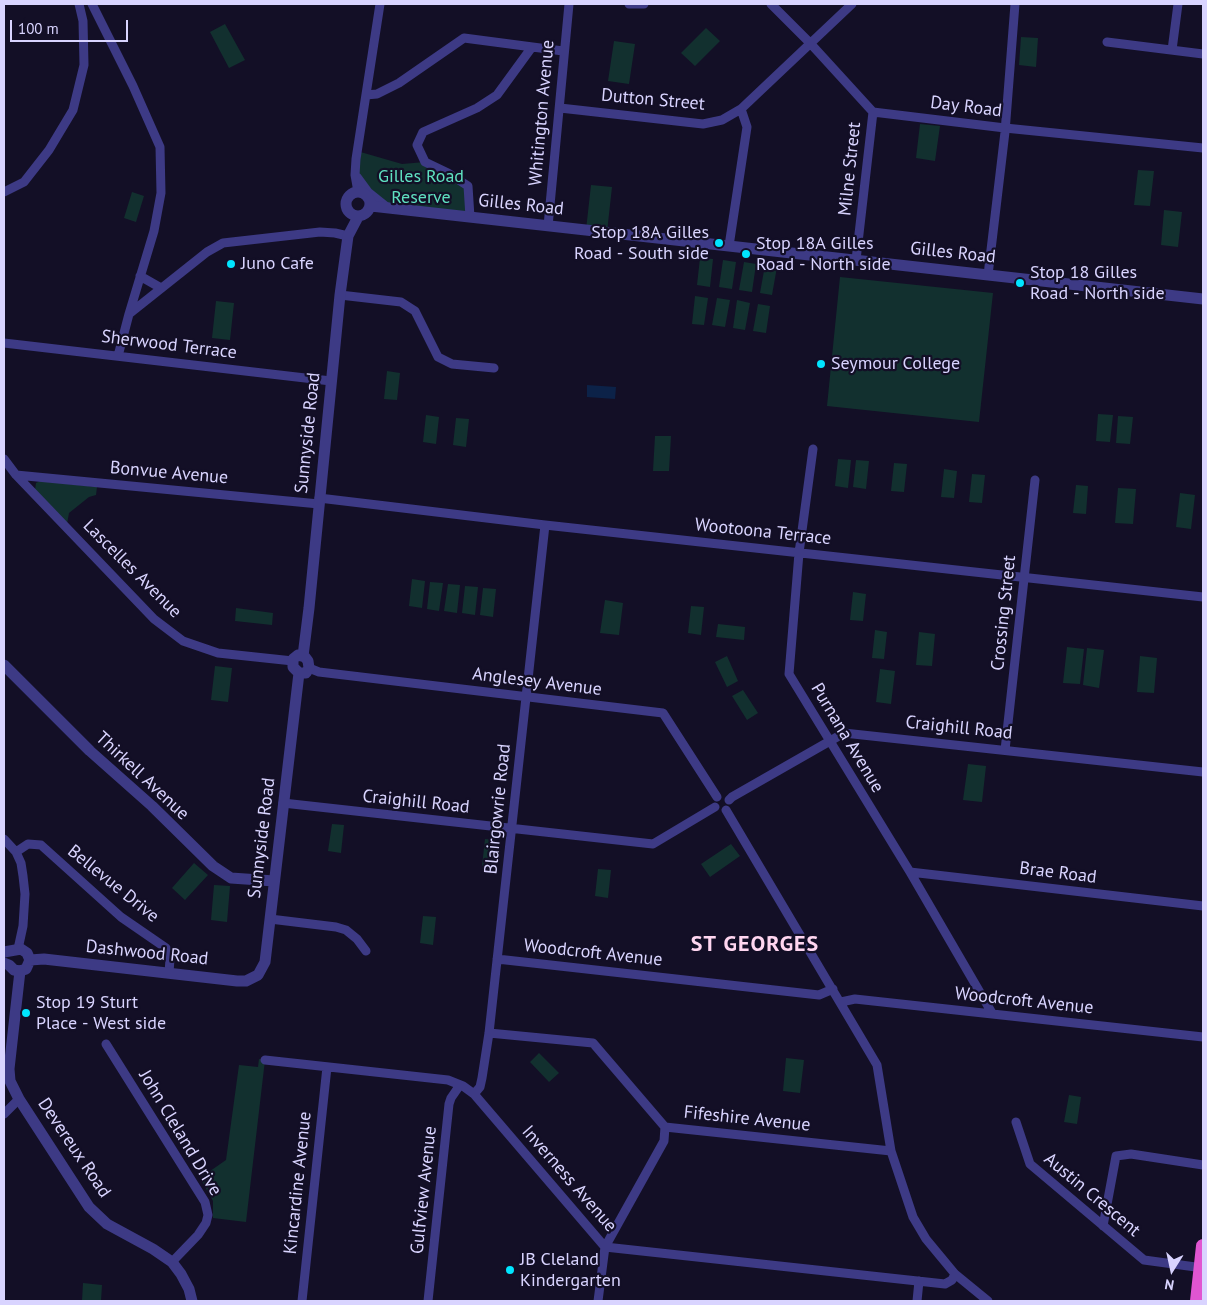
<!DOCTYPE html>
<html>
<head>
<meta charset="utf-8">
<style>
	body { margin:0 }
	#map { position:relative; width:1207px; height:1305px; overflow:hidden; background:#130f26; font-family:"PT Sans",sans-serif }
	canvas { display:block }
	.frame { position:absolute; inset:0; border:5px solid #d9d4ff; pointer-events:none }
	.north { position:absolute; left:1147px; top:1245px; width:50px; height:50px; -webkit-text-stroke:4px #130f26; paint-order:stroke; rotate:190deg; font-size:14px; font-weight:700; line-height:20px; text-align:center; color:#d9d4ff }
	.north::after { content:''; display:block; margin:auto; width:18px; height:22px; background:#d9d4ff; clip-path:polygon(50% 0,100% 100%,50% 72%,0 100%) }
	.scale { position:absolute; left:10px; top:20px; width:118px; height:22px; box-sizing:border-box; border:2px solid #d9d4ff; border-top:0; padding-left:6px; font-size:15px; line-height:18px; white-space:nowrap; color:#d9d4ff; -webkit-text-stroke:4px #130f26; paint-order:stroke }
</style>
</head>
<body>
<div id="map">
<canvas width="1207" height="1305"></canvas>
<div class="frame"></div>
<div class="north">N</div>
<div class="scale">100 m</div>
</div>
<script>
const ctx = document.querySelector('canvas').getContext('2d');
ctx.lineJoin = 'round';
function fill(path, color) { ctx.fillStyle = color; ctx.fill(path, 'evenodd'); }
const toPath = rows => new Path2D(rows.map(r => 'M' + r).join(''));
function trace(path, color, width, dash) { ctx.strokeStyle = color; ctx.lineWidth = width; ctx.lineCap = dash ? 'butt' : 'round'; ctx.setLineDash(dash || []); ctx.stroke(path); }
function write(font, color, halo, rows, align = 'center') {
  ctx.font = font + ' "PT Sans",sans-serif'; ctx.lineWidth = 4.5; ctx.setLineDash([]); ctx.textBaseline = 'middle'; ctx.strokeStyle = halo; ctx.fillStyle = color; for (const [text, x, y, turn = 0] of rows) {
    ctx.save(); ctx.translate(x, y); ctx.rotate((+turn || 0) * Math.PI / 180); ctx.textAlign = isNaN(turn) ? turn : align; if (halo) ctx.strokeText(text, 0, 0); ctx.fillText(text, 0, 0); ctx.restore();
  }
}
const green = toPath([
	[225,24,245,60,229,68,210,32],
	[706,28,720,41,695,66,681,53],
	[1021,37,1038,38,1036,67,1019,65],
	[614,41,635,44,629,84,608,81],
	[920,124,940,126,935,161,916,158],
	[357,151,402,164,425,162,468,186,470,217,371,201,366,194,358,192],
	[1138,170,1154,171,1150,206,1134,205],
	[591,185,612,187,607,232,586,230],
	[132,192,144,196,136,222,124,218],
	[1164,210,1182,212,1178,247,1161,245],
	[700,258,713,259,710,287,697,285],
	[723,260,736,262,732,289,719,287],
	[744,262,756,264,752,292,739,290],
	[765,265,777,267,772,295,760,293],
	[840,277,993,293,979,422,827,406],
	[695,296,708,298,704,325,692,324],
	[717,298,730,300,725,327,712,325],
	[737,300,750,303,745,330,733,328],
	[216,301,234,303,230,340,212,338],
	[758,304,770,306,766,333,753,331],
	[387,371,400,373,397,400,384,399],
	[1098,414,1113,415,1110,442,1096,441],
	[426,415,439,417,436,444,423,442],
	[1118,416,1133,417,1130,444,1116,443],
	[456,418,469,419,466,447,453,445],
	[655,436,671,436,669,471,653,471],
	[838,459,851,460,848,488,835,486],
	[856,460,869,461,866,489,853,487],
	[894,463,907,464,904,492,891,491],
	[944,469,957,471,954,498,941,497],
	[972,474,985,475,982,503,969,502],
	[40,481,97,487,96,495,89,497,69,513,67,524,35,490,36,483],
	[1076,485,1088,486,1086,514,1073,513],
	[1118,488,1136,489,1133,524,1115,523],
	[1180,493,1195,495,1191,529,1176,527],
	[412,579,425,581,422,608,409,606],
	[430,582,443,583,439,611,427,609],
	[448,584,460,585,457,613,444,611],
	[465,586,478,587,475,615,462,613],
	[483,588,496,589,493,617,480,615],
	[853,592,866,594,863,621,850,620],
	[605,600,623,603,619,635,600,633],
	[691,606,704,607,701,635,688,633],
	[236,608,273,613,272,625,235,621],
	[718,624,745,627,744,640,716,637],
	[875,630,887,632,884,659,872,658],
	[919,632,935,634,932,666,916,665],
	[1067,647,1084,649,1080,684,1063,683],
	[1087,648,1104,650,1099,688,1083,685],
	[727,656,738,681,727,687,715,662],
	[1140,656,1157,658,1154,693,1137,692],
	[215,666,232,668,228,702,211,700],
	[880,669,895,671,891,704,876,702],
	[743,690,758,713,747,720,732,696],
	[968,764,986,766,982,802,963,800],
	[332,824,344,825,341,853,328,851],
	[485,839,498,840,495,868,482,866],
	[731,844,740,856,710,877,701,864],
	[194,863,208,875,185,900,172,888],
	[598,869,611,870,608,898,595,896],
	[214,885,230,886,227,922,211,920],
	[423,916,436,917,433,945,420,943],
	[539,1053,559,1073,549,1082,530,1062],
	[786,1058,804,1060,800,1093,783,1091],
	[259,1059,265,1060,246,1222,213,1218,213,1201,200,1178,226,1160,239,1065,258,1067],
	[1069,1095,1081,1097,1077,1124,1064,1122],
	[83,1283,102,1285,101,1301,82,1301]
]);
const water = toPath([
	[587,385,616,387,615,399,587,397]
]);
const minor = toPath([
	[92,4,133,86,160,147,161,193,154,231,129,314],
	[629,4,644,4],
	[771,4,810,43,873,112,1005,128,1203,148],
	[1107,42,1203,54],
	[1172,50,1178,4],
	[366,95,377,94,399,83,464,38,563,51],
	[560,108,703,124,722,120,741,109],
	[357,177,368,192,388,208],
	[4,192,24,182,49,150,73,110,84,65,83,21,79,4],
	[358,192,355,175,356,159,380,4],
	[470,217,468,186,448,173,425,162,417,145,423,132,477,108,497,95,532,47],
	[548,226,569,4],
	[729,246,747,127,741,109,852,4],
	[856,260,873,112],
	[988,275,1005,132,1015,4],
	[140,276,161,288],
	[340,295,401,302,415,311,438,357,452,364,494,368],
	[4,343,331,381],
	[118,356,129,314,207,252,223,243,320,232,335,233,348,236],
	[813,449,799,553,789,674,910,872,992,1013],
	[4,459,16,475,154,619,183,641,218,653,293,661],
	[16,475,319,504],
	[319,498,545,525,1203,597],
	[309,668,319,672,663,713,717,797],
	[1005,750,1035,480],
	[729,800,732,797,844,733,1203,772],
	[283,803,653,844,715,807],
	[726,810,877,1065,891,1151,913,1217,926,1239,955,1274,988,1301],
	[4,839,16,852,21,863,23,876,25,894,23,926,18,949],
	[16,852,28,844,41,845,121,917,166,948,170,959,169,973],
	[910,872,1203,906],
	[270,919,336,927,346,930,357,939,366,951],
	[497,959,819,995,833,989],
	[841,1002,855,999,1203,1037],
	[489,1033,593,1043,665,1127,891,1151],
	[106,1044,205,1202,208,1215,206,1223,198,1235,172,1262],
	[265,1060,448,1080,463,1086,474,1094,605,1247,945,1284,952,1280,955,1274],
	[474,1094,480,1087,482,1078,489,1033,545,525],
	[4,1114,19,1099],
	[1016,1122,1030,1164,1144,1260,1203,1268],
	[1103,1226,1116,1156,1131,1154,1203,1165],
	[302,1301,327,1067],
	[428,1301,449,1104,451,1098,460,1085],
	[598,1301,605,1247,664,1141,665,1127],
	[917,1301,919,1281]
]);
const tertiary = toPath([
	'346 204a12 12 0 1 1 24 0a12 12 0 1 1-24 0Z',
	[371,206,1203,299],
	[298,655,305,657,308,661,309,668,306,673,299,673,293,667,293,659,298,655],
	[303,656,309,608,340,295,348,236,358,217],
	[4,665,90,751,152,806,213,866,231,878,274,881],
	[4,952,21,949,27,953,30,960,26,969,20,971,14,970,9,965,4,963],
	[30,960,44,959,237,981,246,981,258,975,265,962,299,673],
	[20,971,9,1069,10,1081,19,1099,89,1207,107,1224,153,1249,172,1262,181,1274,189,1289,192,1301]
]);
const trunk = toPath([
	[1197,1301,1203,1246]
]);
const markers = [
	[719,243,5,"#00e5ff"],
	[746,254,5,"#00e5ff"],
	[231,264,5,"#00e5ff"],
	[1020,283,5,"#00e5ff"],
	[821,364,5,"#00e5ff"],
	[26,1013,5,"#00e5ff"],
	[510,1270,5,"#00e5ff"]
];
const streetNames = [
	["Dutton Street",653,100,5],
	["Day Road",966,107,7],
	["Whitington Avenue",542,113,-85],
	["Milne Street",850,169,-84],
	["Gilles Road",521,205,6],
	["Gilles Road",953,253,6],
	["Sherwood Terrace",169,345,7],
	["Sunnyside Road",308,433,-84],
	["Bonvue Avenue",169,473,5],
	["Wootoona Terrace",763,532,6],
	["Lascelles Avenue",132,569,45],
	["Crossing Street",1004,613,-84],
	["Anglesey Avenue",537,682,7],
	["Craighill Road",959,728,6],
	["Purnana Avenue",847,738,59],
	["Thirkell Avenue",142,776,43],
	["Craighill Road",416,802,6],
	["Blairgowrie Road",498,809,-84],
	["Sunnyside Road",262,838,-83],
	["Brae Road",1058,873,7],
	["Bellevue Drive",113,884,39],
	["Dashwood Road",147,953,6],
	["Woodcroft Avenue",593,953,6],
	["Woodcroft Avenue",1024,1001,6],
	["Fifeshire Avenue",747,1119,6],
	["John Cleland Drive",180,1133,59],
	["Devereux Road",74,1148,56],
	["Inverness Avenue",569,1179,49],
	["Kincardine Avenue",298,1183,-84],
	["Gulfview Avenue",424,1190,-84],
	["Austin Crescent",1092,1195,40]
];
const parkNames = [
	["Gilles Road",421,177],
	["Reserve",421,198]
];
const poiNames = [
	["Stop 18A Gilles",709,233,"right"],
	["Road - South side",709,254,"right"],
	["Stop 18A Gilles",756,244],
	["Road - North side",756,265],
	["Juno Cafe",241,264],
	["Stop 18 Gilles",1030,273],
	["Road - North side",1030,294],
	["Seymour College",831,364],
	["Stop 19 Sturt",36,1003],
	["Place - West side",36,1024],
	["JB Cleland",520,1260],
	["Kindergarten",520,1281]
];
const districtNames = [
	["ST GEORGES",755,945]
];
fill(green, '#12302f');
fill(water, '#0c2248');
trace(minor, '#3d3a85', 9);
trace(tertiary, '#3d3a85', 11);
trace(trunk, '#e055d1', 14);
for (const [x, y, r, color] of markers) { const dot = new Path2D(); dot.arc(x, y, r, 0, 2 * Math.PI); ctx.fillStyle = color; ctx.fill(dot); trace(dot, '#130f26', 2); }
write('18px', '#d9d4ff', '#130f26', streetNames);
write('18px', '#5fe0c0', '#130f26', parkNames);
write('18px', '#d9d4ff', '#130f26', poiNames, 'left');
ctx.letterSpacing = '1px';
write('bold 22px', '#ffd6f0', '#130f26', districtNames);
ctx.letterSpacing = '0px';
</script>
</body>
</html>
